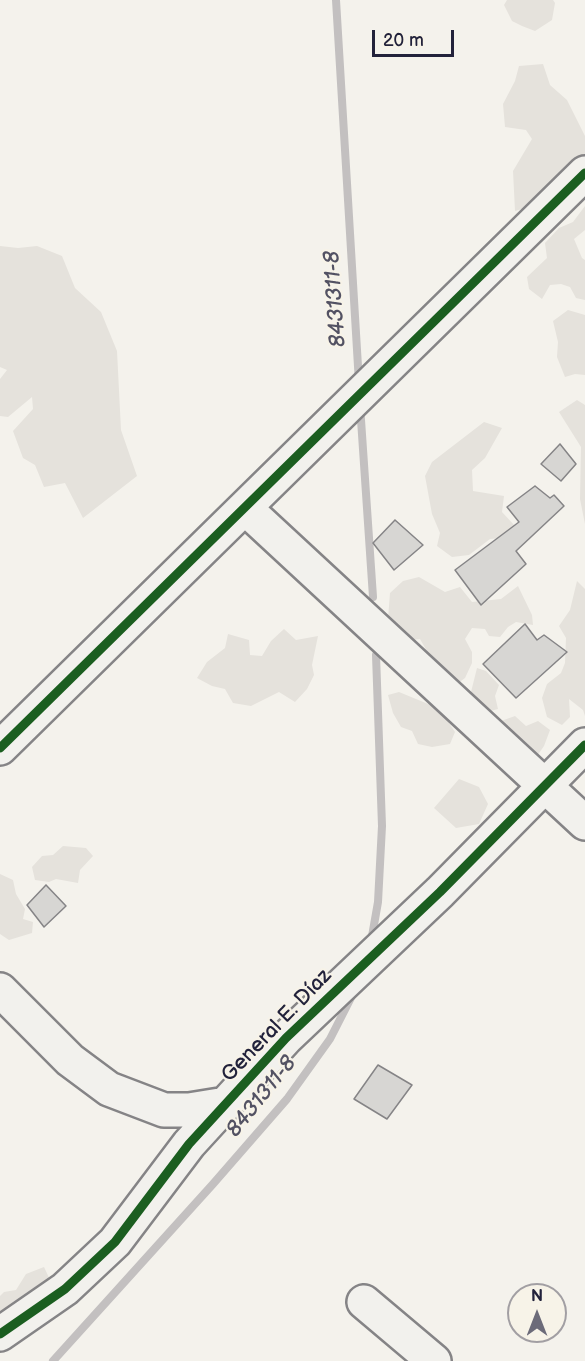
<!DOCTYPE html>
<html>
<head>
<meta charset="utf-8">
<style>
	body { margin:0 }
	#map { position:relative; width:585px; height:1361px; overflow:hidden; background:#f4f2ec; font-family:"Balsamiq Sans",sans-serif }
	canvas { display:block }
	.north { position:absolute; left:507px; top:1283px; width:60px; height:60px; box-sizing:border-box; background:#f7f3e8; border:2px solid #a29fa3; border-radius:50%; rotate:0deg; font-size:16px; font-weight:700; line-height:24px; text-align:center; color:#22223b }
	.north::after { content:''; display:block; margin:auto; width:21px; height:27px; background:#6c6b79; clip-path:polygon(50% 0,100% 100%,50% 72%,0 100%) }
	.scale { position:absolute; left:372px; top:30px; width:82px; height:27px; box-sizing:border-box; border:3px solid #22223b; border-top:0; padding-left:8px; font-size:18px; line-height:21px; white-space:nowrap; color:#22223b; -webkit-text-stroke:4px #f7f3e8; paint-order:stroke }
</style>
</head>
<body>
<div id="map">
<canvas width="585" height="1361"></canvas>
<div class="north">N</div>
<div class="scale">20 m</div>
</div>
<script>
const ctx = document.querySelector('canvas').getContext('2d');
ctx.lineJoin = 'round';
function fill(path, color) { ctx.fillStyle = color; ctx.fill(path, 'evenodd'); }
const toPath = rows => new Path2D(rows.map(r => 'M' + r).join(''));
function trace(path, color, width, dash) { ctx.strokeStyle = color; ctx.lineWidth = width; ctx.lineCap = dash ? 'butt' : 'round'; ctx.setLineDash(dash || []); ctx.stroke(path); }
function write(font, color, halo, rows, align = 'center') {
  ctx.font = font + ' "Balsamiq Sans",sans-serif'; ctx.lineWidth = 4.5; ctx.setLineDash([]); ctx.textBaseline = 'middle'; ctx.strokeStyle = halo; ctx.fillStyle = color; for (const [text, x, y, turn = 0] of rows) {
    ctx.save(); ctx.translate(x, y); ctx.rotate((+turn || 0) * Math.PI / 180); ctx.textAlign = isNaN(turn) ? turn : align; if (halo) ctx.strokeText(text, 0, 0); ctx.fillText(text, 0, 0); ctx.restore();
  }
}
const green = toPath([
	[507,0,553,0,555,3,552,20,535,31,522,26,512,21,504,5],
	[543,64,550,85,567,100,585,136,585,161,543,203,515,211,513,171,532,139,526,130,505,127,503,104,515,81,519,66],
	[585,206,585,230,574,239,582,258,585,260,585,300,576,298,570,287,561,284,550,285,542,299,529,289,527,277,547,258,545,243,559,228,573,222],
	[0,246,18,248,37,246,62,256,75,288,101,312,117,351,121,430,137,476,83,518,65,483,44,487,35,465,23,458,13,431,33,409,32,397,8,417,0,416,0,379,7,370,0,367],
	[568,310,585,315,585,375,575,374,565,377,557,357,558,342,553,321],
	[577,400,585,405,585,524,580,499,581,447,559,412],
	[484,422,502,428,485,458,472,470,473,491,504,496,502,512,515,526,514,537,490,539,469,555,452,557,437,546,440,533,432,514,425,476,432,462],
	[419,577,445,592,460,587,472,602,501,599,518,586,532,615,533,625,516,622,508,627,500,637,489,636,485,629,472,628,465,639,472,652,472,663,465,678,453,687,441,666,432,660,420,639,409,640,388,619,390,593,403,581],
	[577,581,585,589,585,716,583,710,569,699,570,717,562,725,547,717,542,698,547,684,561,673,565,663,566,638,559,626,570,610],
	[284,629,296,640,318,636,312,665,314,675,307,689,295,702,279,692,251,706,233,703,225,689,212,686,197,678,207,662,225,648,228,634,249,640,250,655,262,656,271,641],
	[477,668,486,671,499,685,495,696,498,709,479,714,468,704],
	[399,692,433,706,447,720,455,732,450,744,432,747,418,744,412,731,401,727,393,713,388,695],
	[515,716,526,726,538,721,550,730,544,746,535,759,499,732,501,721],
	[459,779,479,787,488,804,479,824,456,828,434,808],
	[63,846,86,848,93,856,80,870,78,883,56,879,49,882,35,880,32,867,42,856,53,855],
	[0,874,13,880,16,894,25,909,23,919,33,922,32,933,9,940,0,934],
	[44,1267,51,1282,0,1328,0,1296,4,1292,16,1290,26,1274]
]);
const stream = toPath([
	[336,0,359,383],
	[360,405,373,597],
	[371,942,378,902,382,826,376,655],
	[53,1361,213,1184,287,1099,330,1039,356,988]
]);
const building = toPath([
	[560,444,576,464,561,481,541,464,560,444],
	[535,486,550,498,554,495,564,506,516,551,526,564,481,605,455,570,519,522,507,507,535,486],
	[395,520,423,545,394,570,373,543,395,520],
	[525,624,537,640,544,635,567,652,516,698,483,664,525,624],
	[46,885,66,906,44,927,27,905,46,885],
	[378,1065,412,1085,387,1119,354,1099,378,1065]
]);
const minor = toPath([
	[245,508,585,823],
	[0,748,585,173],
	[0,990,70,1060,109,1089,164,1110,189,1110,226,1104],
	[364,1302,434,1361],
	[0,1334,65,1289,115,1242,189,1144,286,1038,440,892,585,745]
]);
const cycleway = toPath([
	[0,748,585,173],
	[0,1334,65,1289,115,1242,189,1144,286,1038,440,892,585,745]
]);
const streetNames = [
	["General E. Díaz",277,1026,-46]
];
const waterNames = [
	["8431311-8",336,299,-94],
	["8431311-8",262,1097,-51]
];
fill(green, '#e5e2dc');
trace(stream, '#c3c0c0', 8);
fill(building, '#d7d6d3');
trace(building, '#858486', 1.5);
trace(minor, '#858486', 38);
trace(minor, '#f2f1ed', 33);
trace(cycleway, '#1b5e20', 9);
write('21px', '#22223b', '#f7f3e8', streetNames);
write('italic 22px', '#535263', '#f7f3e8', waterNames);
</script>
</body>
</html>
